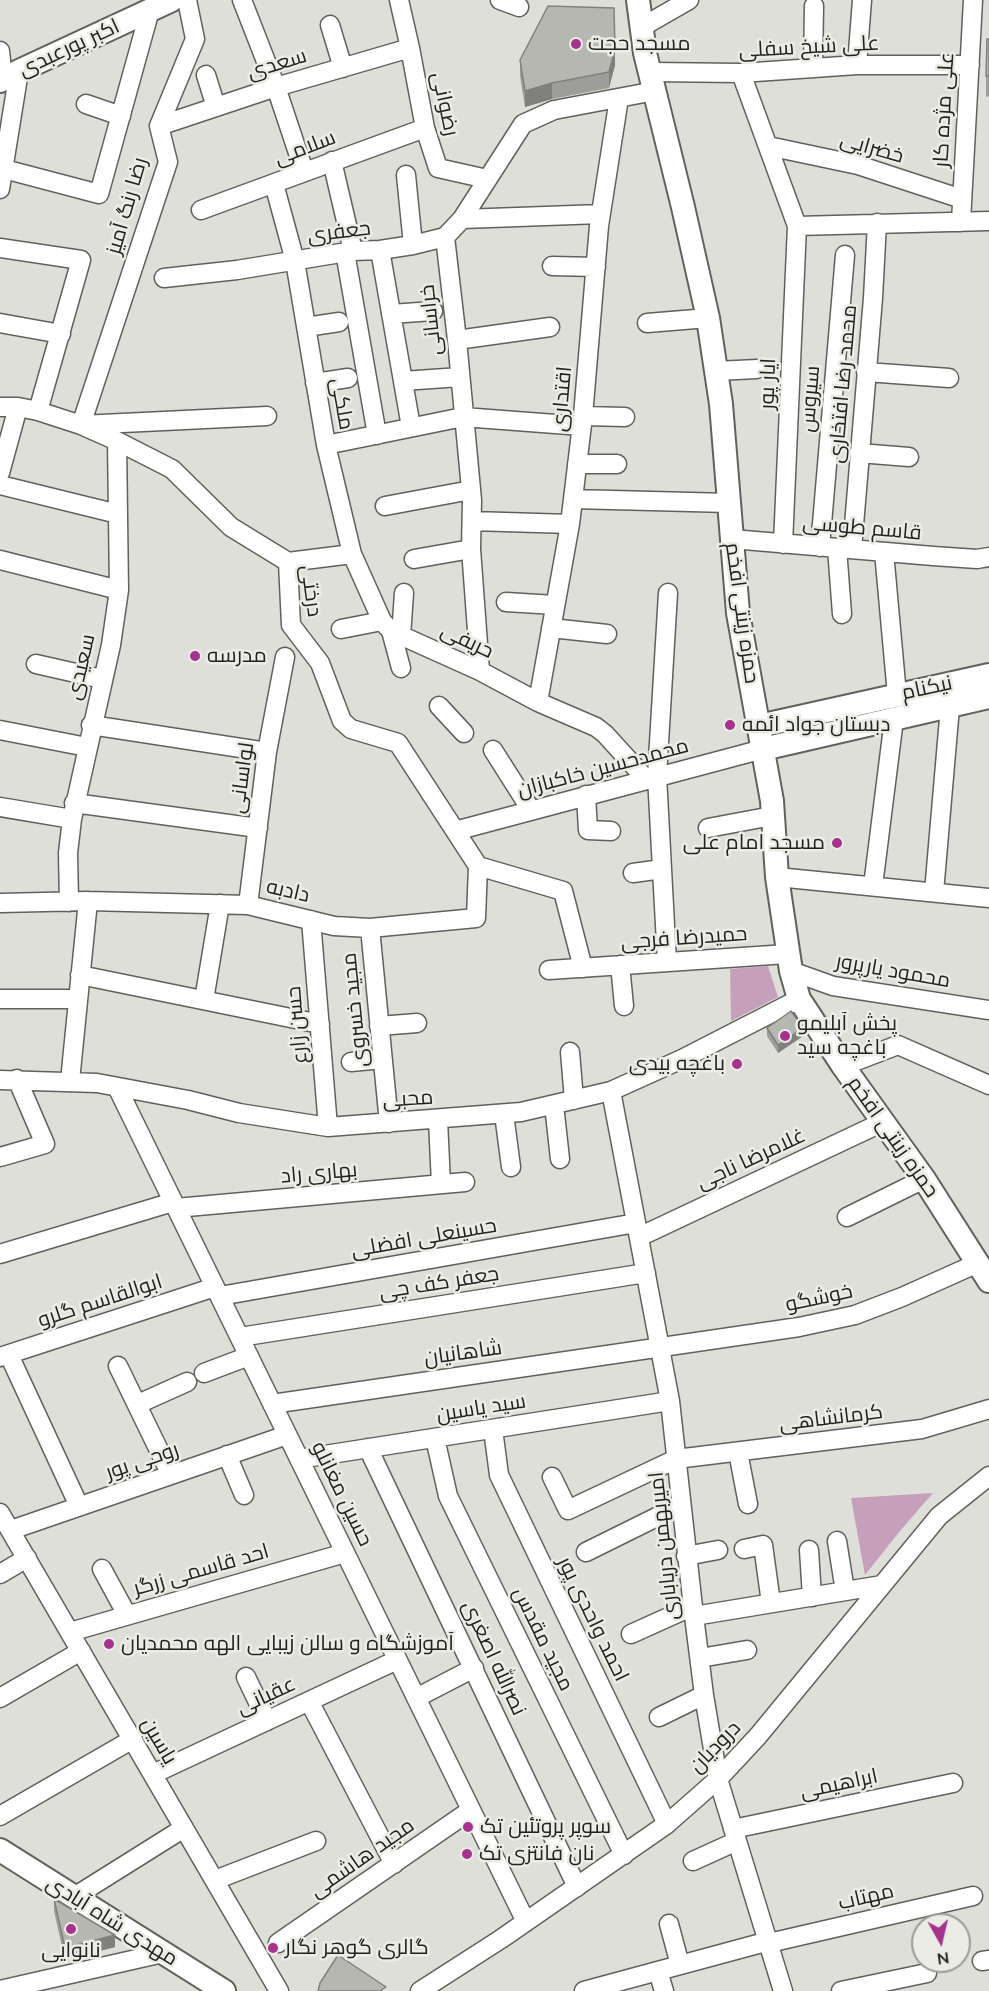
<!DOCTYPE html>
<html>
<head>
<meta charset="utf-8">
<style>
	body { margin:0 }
	#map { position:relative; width:989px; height:1991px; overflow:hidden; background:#dfdfd9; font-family:Mulish,sans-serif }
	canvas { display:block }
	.north { position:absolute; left:911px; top:1913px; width:60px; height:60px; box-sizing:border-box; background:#ecece6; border:2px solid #9b9b97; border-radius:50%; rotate:172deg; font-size:16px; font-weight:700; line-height:24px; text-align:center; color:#222220 }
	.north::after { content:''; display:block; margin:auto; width:21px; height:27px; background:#a5328d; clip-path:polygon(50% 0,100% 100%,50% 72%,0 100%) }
</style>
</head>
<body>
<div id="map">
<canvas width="989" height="1991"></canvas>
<div class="north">N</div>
</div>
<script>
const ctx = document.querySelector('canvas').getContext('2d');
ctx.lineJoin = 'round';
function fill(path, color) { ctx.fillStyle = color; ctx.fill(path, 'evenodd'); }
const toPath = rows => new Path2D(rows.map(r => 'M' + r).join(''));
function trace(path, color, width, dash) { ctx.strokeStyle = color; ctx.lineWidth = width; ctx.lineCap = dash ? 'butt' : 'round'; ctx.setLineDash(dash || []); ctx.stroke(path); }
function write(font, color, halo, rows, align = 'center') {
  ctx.font = font + ' Mulish,Cairo,sans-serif'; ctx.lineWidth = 5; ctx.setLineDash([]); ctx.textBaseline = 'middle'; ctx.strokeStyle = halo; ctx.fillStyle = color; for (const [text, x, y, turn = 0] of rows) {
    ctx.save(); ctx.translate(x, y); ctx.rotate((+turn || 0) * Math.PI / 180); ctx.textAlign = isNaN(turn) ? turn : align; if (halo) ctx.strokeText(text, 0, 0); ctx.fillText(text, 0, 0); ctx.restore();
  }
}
const green = toPath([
	[768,966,778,997,731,1021,730,969],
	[933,1493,900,1531,865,1575,851,1498]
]);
const minor = toPath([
	[187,0,195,39,159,126,168,162,81,425,267,416],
	[242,0,276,87,304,171],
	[399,0,410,48,425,128,438,168,487,179],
	[500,0,519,7],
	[330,25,343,68],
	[642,27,689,0],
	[0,51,3,80],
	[857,65,862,0],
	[813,68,814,6],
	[650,72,741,73,857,65,970,65],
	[741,73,797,226,783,544],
	[206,75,216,107],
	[86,104,121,116],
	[159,126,276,87,410,48],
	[768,146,858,165,962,199],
	[332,161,353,251],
	[0,168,99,194,150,10],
	[406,175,413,245],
	[274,184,295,261,326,445,352,554,382,621,391,631,480,671,538,702,596,727,605,734,646,779],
	[0,189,19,71],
	[201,210,425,128],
	[462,219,601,214],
	[961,222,973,0],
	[797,226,989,221],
	[445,237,457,340,472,500,471,549,480,671],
	[445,237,462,219,523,124,554,110,655,91],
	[0,248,81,260,38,411],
	[380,250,411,427],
	[345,252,377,435],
	[552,266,596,267],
	[164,278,237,270,353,251,380,250,413,245,445,237],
	[391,314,433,311],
	[0,323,61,334],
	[647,323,708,318],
	[306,327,339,322],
	[457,340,550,327],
	[716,371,757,369],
	[866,372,949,378],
	[403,381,460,377],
	[315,383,348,378],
	[0,407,18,407,38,411,81,425,117,441,172,469,231,527,288,562,291,625,320,663,342,721,351,729,398,743,478,866],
	[583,416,625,417],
	[326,445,463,417,582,426],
	[859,453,909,457],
	[577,464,617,464],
	[0,473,18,407],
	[0,485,118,514],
	[573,499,729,503],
	[385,506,471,490],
	[472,521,570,524],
	[732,539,933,556,977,559,989,557],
	[820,547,845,255],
	[837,548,842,614],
	[852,549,873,298,877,223],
	[884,552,897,695],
	[414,559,471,549],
	[0,560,119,590],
	[288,562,352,554],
	[506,602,555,605],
	[551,628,607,634],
	[341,629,382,621],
	[391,631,401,668],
	[401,636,404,593],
	[36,664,102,679],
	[538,702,570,524,583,416,599,226,619,98],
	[439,706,464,733],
	[91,725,267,752],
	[0,730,87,747],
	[493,750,531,810],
	[586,795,588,830,611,831],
	[74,803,258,828],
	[0,807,72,819],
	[708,828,772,816],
	[455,831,763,749],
	[478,866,563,891,583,968],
	[633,873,662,869],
	[777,877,989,898],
	[873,886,894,719],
	[934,892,950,707],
	[69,902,68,853,72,819,111,645,119,590,117,441],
	[0,903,88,901,248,905,334,926,370,928,476,918,478,866],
	[248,905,267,752,285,657],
	[311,920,328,1127],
	[370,928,389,1123],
	[667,962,657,776,668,593],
	[620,965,624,1006],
	[549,970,787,954],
	[791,971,833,986,989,1010],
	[80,975,320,1024],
	[0,999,78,999],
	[204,1000,220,904],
	[379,1026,417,1023],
	[570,1052,574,1100],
	[351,1062,382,1059],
	[843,1066,898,1045,989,1085],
	[0,1080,97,1083,188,1100,239,1113,328,1127,521,1112,611,1091,682,1059,799,999],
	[70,1081,88,901],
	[117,1087,526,1922],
	[611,1091,670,1401,694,1616,704,1695,718,1779,783,1991],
	[554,1105,560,1159],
	[504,1114,511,1167],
	[438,1120,441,1184],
	[0,1157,45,1144,17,1079],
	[176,1208,465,1182],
	[847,1217,924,1179],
	[639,1237,883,1122],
	[0,1254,173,1202],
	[220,1296,636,1223],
	[240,1337,646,1273],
	[9,1355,79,1506],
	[0,1357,215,1287],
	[118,1366,171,1475],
	[204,1373,249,1356],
	[138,1404,187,1382],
	[272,1404,799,1327,855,1315,902,1297,978,1263],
	[493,1429,499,1475,667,1824],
	[435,1438,448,1496,624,1855],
	[368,1448,577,1887],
	[738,1452,748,1504],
	[227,1455,244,1495],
	[299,1459,670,1401],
	[552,1477,568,1510,676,1459,922,1429,989,1409],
	[0,1513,279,1991],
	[11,1530,287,1435],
	[837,1541,845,1591],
	[744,1549,763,1545,771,1603],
	[809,1550,812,1597],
	[586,1552,681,1505],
	[686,1556,718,1550],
	[102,1569,127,1615],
	[0,1574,27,1558],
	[694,1616,882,1585],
	[70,1632,345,1553],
	[631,1634,693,1606],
	[700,1658,747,1650],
	[246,1677,267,1721],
	[0,1698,81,1651],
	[416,1698,474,1668],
	[309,1701,394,1864],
	[659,1717,704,1695],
	[153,1774,397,1660],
	[0,1816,133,1739],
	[733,1829,953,1783],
	[693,1861,737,1841],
	[215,1880,316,1841],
	[74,1897,184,1828],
	[669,1924,680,1965],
	[278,1943,471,1810],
	[769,1943,973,1896],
	[982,1961,989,1960],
	[658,1971,664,1991],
	[0,1990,163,1953],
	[420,1991,501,1939,667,1824,718,1779,758,1736,939,1516,989,1476],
	[584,1991,769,1941],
	[841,1991,927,1973]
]);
const major = toPath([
	[638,0,645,53,683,207,708,318,721,404,738,613,772,801,777,877,791,971,799,999,843,1066,924,1179,989,1281],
	[0,81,19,71,172,0],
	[759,726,989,675],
	[763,749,989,697],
	[0,1850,224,1991]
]);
const wall = toPath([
	[989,39,989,96,986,97,986,76],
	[520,60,615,65,609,88,552,99,525,107,520,76],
	[767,1028,803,1036,778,1053,767,1036],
	[54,1899,115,1947,65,1960,54,1911]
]);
const shadedWall = toPath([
	[615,49,615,65,609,88,609,72],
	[552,83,552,99,525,107,525,91],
	[803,1028,803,1036,778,1053,778,1045],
	[115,1935,115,1947,65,1960,65,1948]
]);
const building = toPath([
	[548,6,614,8,615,49,609,72,552,83,525,91,520,60,548,6],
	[987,39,989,39,989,76,986,76,987,39],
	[791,1011,803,1028,778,1045,767,1028,791,1011],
	[54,1899,115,1935,65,1948,54,1899],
	[338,1955,386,1987,380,1991,318,1991,320,1983,338,1955]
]);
const markers = [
	[576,44,6,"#a5328d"],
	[195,656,6,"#a5328d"],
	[730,725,6,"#a5328d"],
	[837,843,6,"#a5328d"],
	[785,1036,6,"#a5328d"],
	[737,1064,6,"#a5328d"],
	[109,1644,6,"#a5328d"],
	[468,1827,6,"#a5328d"],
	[467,1854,6,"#a5328d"],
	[71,1929,6,"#a5328d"],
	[273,1948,6,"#a5328d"]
];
const poiNames = [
	["مسجد حجت",588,44],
	["مدرسه",207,656],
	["دبستان جواد ائمه",742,725],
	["مسجد امام علی",825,843,"right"],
	["پخش آبلیمو",797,1024],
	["باغچه سید",797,1048],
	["باغچه بیدی",725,1064,"right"],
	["آموزشگاه و سالن زیبایی الهه محمدیان",121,1644],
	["سوپر پروتئین تک",480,1827],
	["نان فانتزی تک",479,1854],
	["گالری گوهر نگار",285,1948],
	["نانوایی",71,1951,"center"]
];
const streetNames = [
	["علی شیخ سفلی",809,47,-3],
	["اکبر پورعبدی",69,48,-25],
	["سعدی",277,64,-17],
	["رضوانی",445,104,78],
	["علی مژده کار",944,110,-87],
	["سلامی",305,148,-21],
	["خضرایی",872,148,16],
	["رضا رنگ آمیز",127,206,-74],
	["جعفری",339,232,-7],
	["خراسانی",431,320,-96],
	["ایار پور",768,384,-88],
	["محمد رضا افتخاری",843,384,-85],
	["اقتداری",562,399,-85],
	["سیروس",810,399,-85],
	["ملکی",342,404,80],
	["قاسم طوسی",862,528,5],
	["درختی",311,591,82],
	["حمزه زینتی افخم",742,613,82],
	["حریفی",467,641,25],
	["سعیدی",81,667,-77],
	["نیکنام",927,688,-12],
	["محمدحسین خاکبازان",603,768,-15],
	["لواسانی",242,778,-82],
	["دادبه",288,891,13],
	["حمیدرضا فرجی",684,938,-4],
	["محمود یارپرور",893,971,10],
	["مجید خسروی",355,1010,-96],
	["حسن زارع",297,1025,-95],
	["محبی",408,1099,-4],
	["حمزه زینتی افخم",893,1137,55],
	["غلامرضا ناجی",751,1159,-25],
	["بهاری راد",319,1173,-5],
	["حسینعلی افضلی",424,1238,-10],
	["جعفر کف چی",439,1283,-9],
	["خوشگو",819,1298,-12],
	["ابوالقاسم گلرو",100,1301,-18],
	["شاهانیان",463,1353,-8],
	["سید یاسین",481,1408,-9],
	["کرمانشاهی",831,1418,-7],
	["روحی پور",142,1461,-19],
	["حسین مغانلو",342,1494,64],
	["امیربهمن دریاباری",664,1546,-96],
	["احد قاسمی زرگر",201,1570,-16],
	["احمد واحدی پور",593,1619,64],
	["مجید مقدس",543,1639,64],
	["نصرالله اصغری",494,1658,65],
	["عقیانی",266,1696,-25],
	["یاسین",159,1741,60],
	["درودیان",715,1747,-46],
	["ابراهیمی",839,1784,-12],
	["مجید هاشمی",362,1858,-35],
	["مهتاب",866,1897,-13],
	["مهدی شاه آبادی",112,1921,32]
];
fill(green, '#c6a0bb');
trace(minor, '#61615c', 21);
trace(major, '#61615c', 26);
trace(minor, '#fff', 18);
trace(major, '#fff', 22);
fill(wall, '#9d9d99');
fill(shadedWall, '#80807d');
fill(building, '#b7b7b2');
trace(building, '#80807d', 1.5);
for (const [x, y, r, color] of markers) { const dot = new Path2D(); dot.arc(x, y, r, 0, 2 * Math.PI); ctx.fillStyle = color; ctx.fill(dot); trace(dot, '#ecece6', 2); }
write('21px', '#222220', '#ecece6', poiNames, 'left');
write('21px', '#222220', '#ecece6', streetNames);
</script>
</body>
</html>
